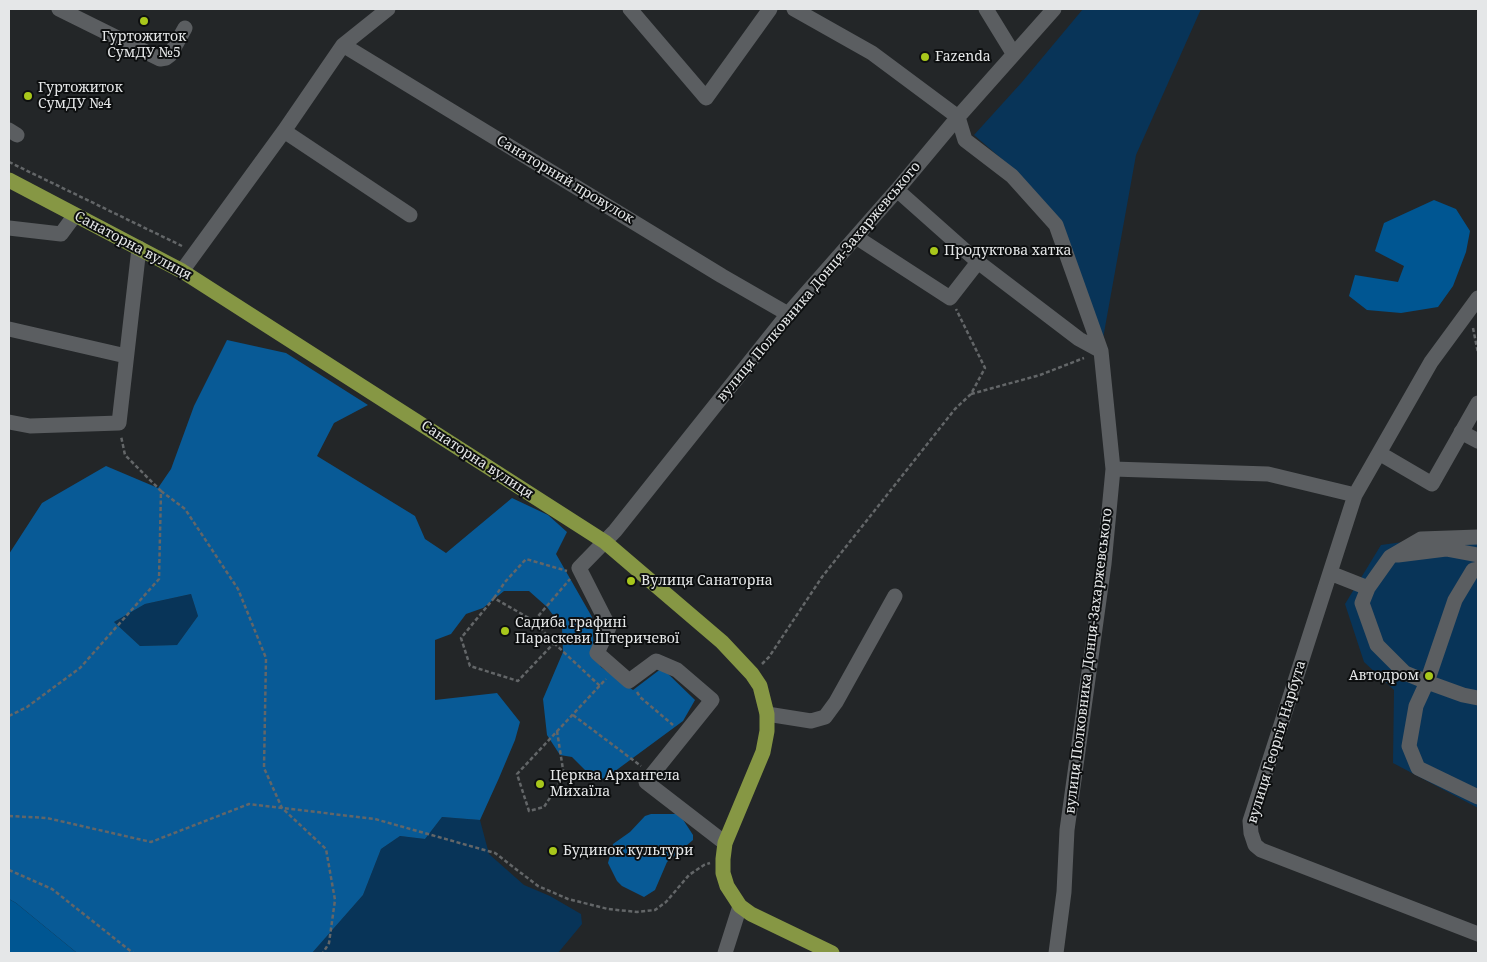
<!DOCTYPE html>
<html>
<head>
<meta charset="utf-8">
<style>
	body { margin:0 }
	#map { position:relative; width:1487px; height:962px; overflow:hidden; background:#232628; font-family:"Noto Serif",serif }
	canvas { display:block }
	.frame { position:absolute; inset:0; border:10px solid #e5e7e8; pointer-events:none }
</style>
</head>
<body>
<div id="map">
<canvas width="1487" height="962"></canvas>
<div class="frame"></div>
</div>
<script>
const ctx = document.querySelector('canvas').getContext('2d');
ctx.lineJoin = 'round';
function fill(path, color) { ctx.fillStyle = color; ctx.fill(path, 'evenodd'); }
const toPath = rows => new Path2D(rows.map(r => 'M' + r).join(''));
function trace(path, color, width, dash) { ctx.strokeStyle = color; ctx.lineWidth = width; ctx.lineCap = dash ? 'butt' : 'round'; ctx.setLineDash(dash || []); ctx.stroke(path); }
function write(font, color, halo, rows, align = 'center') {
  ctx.font = font + ' "Noto Serif",serif'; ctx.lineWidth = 4; ctx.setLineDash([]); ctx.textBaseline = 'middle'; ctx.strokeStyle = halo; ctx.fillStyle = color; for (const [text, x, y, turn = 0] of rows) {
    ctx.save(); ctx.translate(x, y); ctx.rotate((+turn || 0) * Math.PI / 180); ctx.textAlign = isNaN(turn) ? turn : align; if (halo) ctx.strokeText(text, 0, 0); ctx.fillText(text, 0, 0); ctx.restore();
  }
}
const green = toPath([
	[1083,9,1201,9,1136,155,1102,344,1060,222,1018,173,974,135,1022,82],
	[1439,537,1478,539,1478,808,1393,763,1394,690,1364,662,1345,604,1381,545],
	[191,594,198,616,177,645,140,646,114,622,145,604],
	[442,817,480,820,489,854,524,885,550,896,581,914,582,924,558,953,312,953,363,895,381,849,400,836,425,839]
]);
const forest = toPath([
	[227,340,286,353,368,405,334,423,317,456,415,516,425,539,446,553,512,498,548,515,567,532,556,554,592,617,594,654,601,667,633,690,662,668,695,700,683,721,603,780,590,775,572,757,560,755,547,735,543,699,563,652,562,627,547,607,529,591,504,591,483,608,466,614,451,634,435,640,435,700,497,693,520,722,515,740,499,778,480,820,442,817,425,839,400,836,381,849,363,895,312,953,77,953,16,903,9,899,9,554,42,503,106,466,158,488,171,469,194,406],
	[191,594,198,616,177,645,140,646,114,622,145,604],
	[651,814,677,814,682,818,693,835,693,840,667,862,655,890,644,897,622,886,617,881,608,863,613,844,630,832,645,816]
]);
const water = toPath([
	[1434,200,1456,209,1470,231,1466,252,1453,286,1438,307,1401,313,1367,310,1349,296,1355,275,1398,282,1404,266,1375,251,1384,223],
	[9,899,16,903,77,953,9,953]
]);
const path = toPath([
	[9,162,182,246],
	[1473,328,1478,353],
	[971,394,1040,375,1084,358],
	[161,491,185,509,238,589,266,658,264,768,282,808,326,849,335,900,329,943,323,953],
	[494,598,505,582,526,559,567,571],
	[534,621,494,598,461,638,470,666,518,681,554,643,534,621,570,579],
	[554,643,600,686],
	[762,664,769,657,822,577,955,409,971,394,985,368,956,309],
	[637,692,640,697,673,725],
	[573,715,641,766],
	[9,716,27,707,80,668,159,579,161,491,125,455,121,436],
	[557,731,564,776,544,807,529,811,517,774,606,679],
	[9,816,47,818,151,842,249,804,375,819,495,853,538,886,568,899,608,909,637,912,655,910,666,902,689,875,704,865,710,863],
	[9,870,52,889,133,953]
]);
const minor = toPath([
	[59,9,160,59,166,58,170,55,185,28],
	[630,9,706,98,770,9],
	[794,9,872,53,958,117],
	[986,9,1013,53],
	[343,45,722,276,788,314],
	[958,117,965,140,1012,176,1056,225,1101,351,1113,469,1104,564,1067,830,1064,892,1056,953],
	[9,130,17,135],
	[284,131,410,215],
	[9,228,61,234,75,215],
	[856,237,950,298,978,262,897,190],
	[978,262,1079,339,1101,351],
	[182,271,284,131,343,45,388,9],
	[1478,298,1431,362,1355,495,1250,821,1251,833,1255,845,1261,850,1478,934],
	[9,329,126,356],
	[9,422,30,426,119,423,139,248],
	[1461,432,1478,441],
	[1379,453,1432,484,1478,403],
	[1113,469,1268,474,1355,495],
	[1478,537,1421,539,1390,557,1368,588,1362,603,1377,645,1405,673,1427,682,1416,706,1409,746,1418,768,1478,797],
	[1398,555,1446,549,1478,555],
	[1478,569,1473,570,1455,600,1427,682,1463,695,1478,698],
	[1330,573,1368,588],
	[767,714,811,721,825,717,836,702,895,596],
	[725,843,646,782,712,700,677,670,656,661,629,681,597,653,609,627,579,568,615,531,788,314,897,190,958,117,1054,9],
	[725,953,740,906]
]);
const major = toPath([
	[9,180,182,271,605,542,722,642,752,674,760,686,767,714,767,731,763,752,725,843,723,859,723,873,727,886,740,906,751,914,832,953]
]);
const markers = [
	[144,21,5,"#a8c71b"],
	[925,57,5,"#a8c71b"],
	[28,96,5,"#a8c71b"],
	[934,251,5,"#a8c71b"],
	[631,581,5,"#a8c71b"],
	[505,631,5,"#a8c71b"],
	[1429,676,5,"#a8c71b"],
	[540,784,5,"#a8c71b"],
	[553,851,5,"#a8c71b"]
];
const poiNames = [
	["Гуртожиток",144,37,"center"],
	["СумДУ №5",144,53,"center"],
	["Fazenda",935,57],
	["Гуртожиток",38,88],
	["СумДУ №4",38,104],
	["Продуктова хатка",944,251],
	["Вулиця Санаторна",641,581],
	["Садиба графині",515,623],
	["Параскеви Штеричевої",515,639],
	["Автодром",1419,676,"right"],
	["Церква Архангела",550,776],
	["Михаїла",550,792],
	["Будинок культури",563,851]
];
const streetNames = [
	["Санаторний провулок",565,180,31],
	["Санаторна вулиця",133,246,28],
	["вулиця Полковника Донця-Захаржевського",819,282,-50],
	["Санаторна вулиця",477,460,33],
	["вулиця Полковника Донця-Захаржевського",1089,661,-83],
	["вулиця Георгія Нарбута",1277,742,-73]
];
fill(green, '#083458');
fill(forest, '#085a96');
fill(water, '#005692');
trace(path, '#636668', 2.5, [4, 2.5]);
trace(minor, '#5b5e61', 15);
trace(major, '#869744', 15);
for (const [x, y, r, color] of markers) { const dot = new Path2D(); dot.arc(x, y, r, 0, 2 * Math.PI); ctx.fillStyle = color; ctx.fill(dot); trace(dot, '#0d0f10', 2); }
write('14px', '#e5e7e8', '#0d0f10', poiNames, 'left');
write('14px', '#e5e7e8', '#0d0f10', streetNames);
</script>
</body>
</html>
